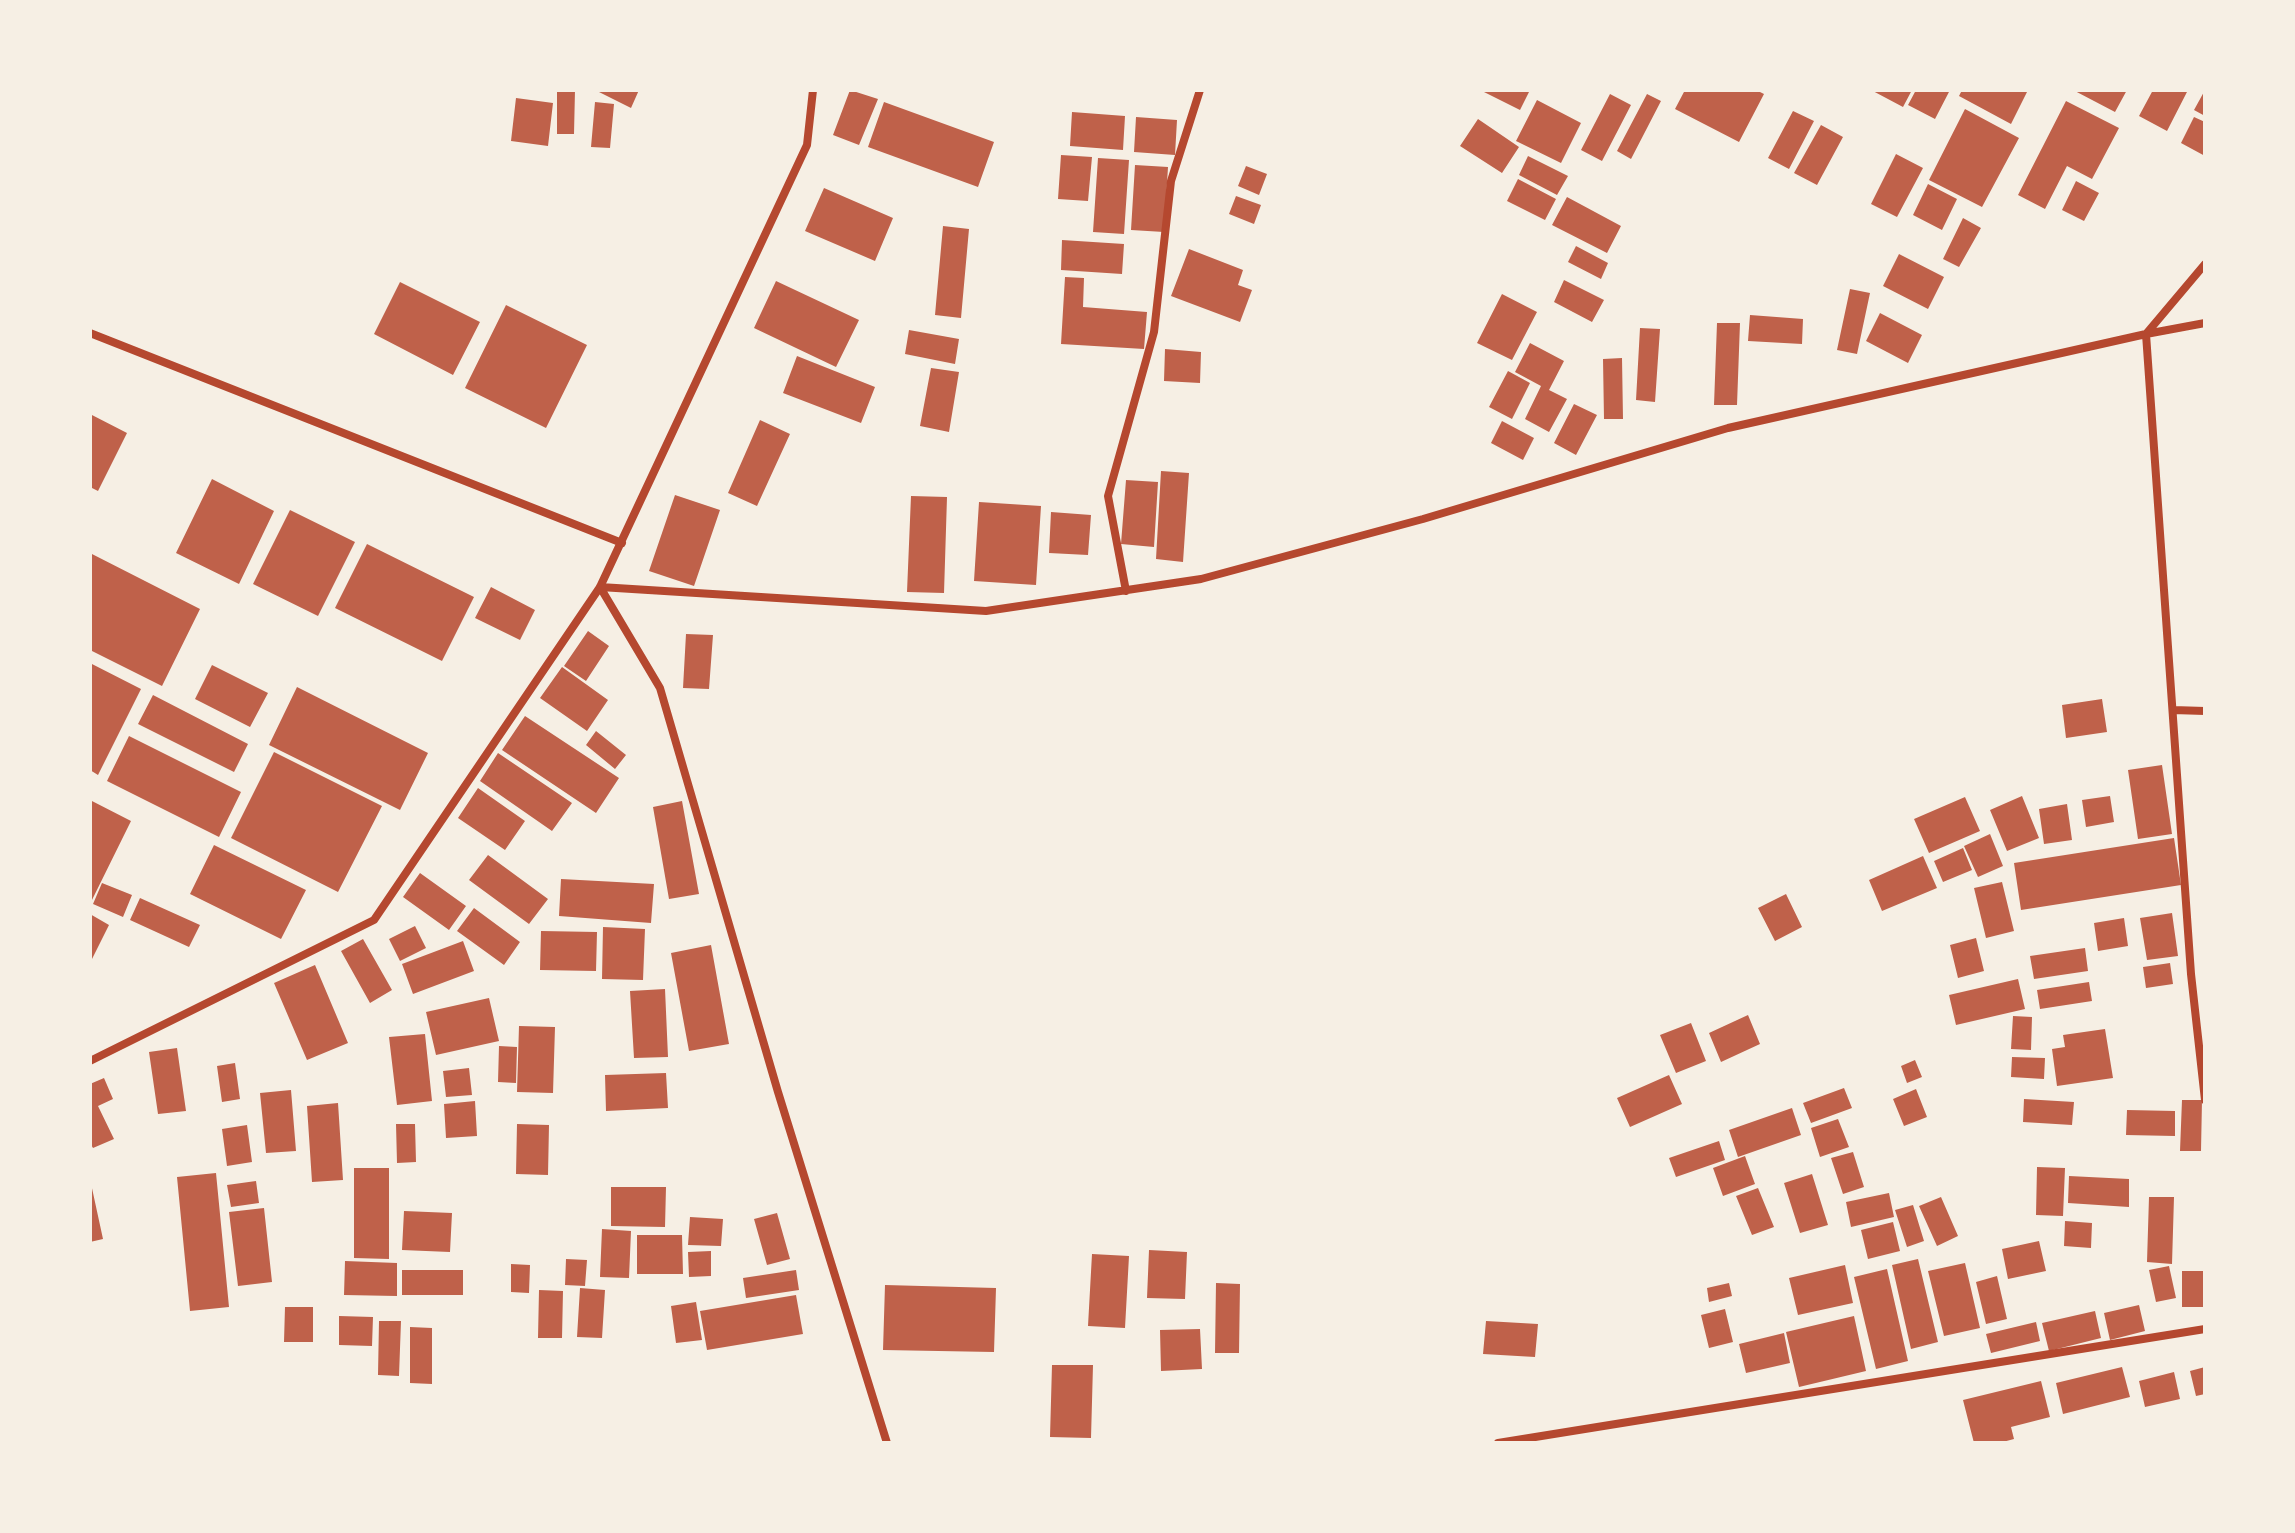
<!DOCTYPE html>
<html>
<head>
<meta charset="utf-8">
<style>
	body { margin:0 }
	#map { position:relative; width:2295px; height:1533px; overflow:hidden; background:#f6efe4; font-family:Overpass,sans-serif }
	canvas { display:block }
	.frame { position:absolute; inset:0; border:92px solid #f6efe4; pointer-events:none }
</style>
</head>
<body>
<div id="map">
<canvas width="2295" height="1533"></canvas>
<div class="frame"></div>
</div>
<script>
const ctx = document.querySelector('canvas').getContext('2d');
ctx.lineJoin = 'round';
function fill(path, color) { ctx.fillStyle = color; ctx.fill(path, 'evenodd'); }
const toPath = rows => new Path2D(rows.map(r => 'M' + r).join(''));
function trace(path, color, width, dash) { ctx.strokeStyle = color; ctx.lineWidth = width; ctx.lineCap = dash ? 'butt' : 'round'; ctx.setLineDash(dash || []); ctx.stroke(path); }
const building = toPath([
	[557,90,575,90,574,134,557,134],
	[595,90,639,90,631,108],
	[850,90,878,99,859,145,833,135],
	[1480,90,1530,90,1520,110],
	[1685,90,1756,90,1764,94,1739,142,1675,109],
	[1871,90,1912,90,1903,107],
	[1916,90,1950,90,1935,119,1908,105],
	[1962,90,2028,90,2011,124,1959,96],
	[2073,90,2127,90,2115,112],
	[2153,90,2188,90,2167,131,2139,116],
	[2205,90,2205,116,2194,110],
	[1610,94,1631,105,1602,161,1581,150],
	[1647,94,1661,101,1631,159,1617,151],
	[516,98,553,103,548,146,511,141],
	[1537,100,1581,123,1561,163,1516,141],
	[2066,101,2119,128,2092,179,2067,166,2045,209,2018,195],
	[595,102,614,104,610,148,591,147],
	[884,102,994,142,978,187,868,147],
	[1965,109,2019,138,1982,207,1929,180],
	[1793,111,1814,121,1789,169,1768,158],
	[1072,112,1125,116,1123,150,1070,146],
	[1136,117,1177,120,1175,155,1134,152],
	[2194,117,2205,122,2205,156,2181,143],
	[1478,119,1519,147,1502,173,1460,146],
	[1821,125,1843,137,1817,185,1794,173],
	[1896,154,1923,168,1897,217,1871,204],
	[1061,155,1092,157,1088,201,1058,199],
	[1528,156,1568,176,1557,195,1519,175],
	[1098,158,1129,160,1124,234,1093,232],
	[1135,165,1168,167,1164,232,1131,230],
	[1246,166,1267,174,1259,195,1238,186],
	[1518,179,1556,199,1545,220,1507,201],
	[2076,181,2099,193,2084,221,2062,210],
	[1928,184,1957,199,1942,230,1913,215],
	[824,188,893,218,875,261,805,231],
	[1236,196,1261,205,1254,224,1229,214],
	[1567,197,1621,226,1607,253,1552,225],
	[1963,218,1981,228,1959,267,1943,259],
	[943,226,969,229,961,318,935,315],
	[1062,240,1124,244,1122,274,1061,270],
	[1576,246,1608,263,1601,279,1568,262],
	[1189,249,1243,270,1238,285,1252,290,1240,322,1171,296],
	[1899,254,1944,277,1928,309,1883,286],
	[1065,277,1084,278,1083,307,1147,312,1144,349,1061,344],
	[1564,280,1604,300,1592,322,1554,302],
	[776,281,859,320,836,367,754,328],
	[400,282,480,322,453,375,374,334],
	[1850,289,1870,293,1857,354,1837,350],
	[1502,294,1537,312,1512,360,1477,343],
	[506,305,587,345,546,428,465,388],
	[1880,313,1922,335,1908,363,1866,341],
	[1750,315,1803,319,1802,344,1748,341],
	[1717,323,1740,323,1737,405,1714,405],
	[1640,328,1660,329,1655,402,1636,400],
	[909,330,959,339,955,364,905,354],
	[1530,343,1564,361,1549,390,1567,399,1549,432,1525,419,1541,386,1515,372],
	[1165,349,1201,352,1200,383,1164,381],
	[797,356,875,387,861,423,783,393],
	[1622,358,1623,419,1604,419,1603,359],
	[931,368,959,372,949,432,920,426],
	[1508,371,1530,383,1512,419,1489,407],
	[1574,404,1597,415,1576,455,1554,443],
	[90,414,127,433,98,491,90,487],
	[760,420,790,434,757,506,728,493],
	[1502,421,1534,438,1523,460,1491,443],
	[1161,471,1189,473,1183,562,1156,559],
	[212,479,274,511,239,584,176,553],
	[1126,480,1158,482,1154,547,1121,544],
	[675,495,720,510,694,586,649,571],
	[911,496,947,497,944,593,907,592],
	[979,502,1041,506,1036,585,974,581],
	[290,510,355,542,318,616,253,584],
	[1051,512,1091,515,1088,555,1049,553],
	[367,544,474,597,442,661,335,608],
	[90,553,200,609,162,686,90,650],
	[491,587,535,610,520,640,475,618],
	[588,631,609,646,586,681,564,666],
	[686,634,713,635,709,689,683,688],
	[90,663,141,689,98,775,90,770],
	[212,665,268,693,250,727,195,699],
	[562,667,608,700,587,731,540,698],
	[297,687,428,753,400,810,269,745],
	[153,695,248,744,234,772,138,724],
	[2102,699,2107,732,2066,738,2062,705],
	[525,716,619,778,596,813,502,750],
	[596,731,626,755,615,769,586,745],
	[129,736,241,792,219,837,107,781],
	[274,752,382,806,338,892,231,838],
	[498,753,572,803,552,831,480,781],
	[2162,765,2172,834,2138,839,2128,770],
	[478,788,525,821,505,850,458,818],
	[2022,796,2039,838,2007,851,1990,810],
	[2110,796,2114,822,2086,827,2082,800],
	[1965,797,1980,831,1929,853,1914,819],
	[90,800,131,821,90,904],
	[682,801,699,894,669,899,653,807],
	[2067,804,2072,840,2044,844,2039,809],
	[1990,834,2003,866,1978,877,1964,846],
	[2174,838,2181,885,2021,910,2014,863],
	[214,845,306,890,281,939,190,894],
	[1963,848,1972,870,1943,882,1934,861],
	[488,855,548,899,529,924,469,880],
	[1923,856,1937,888,1882,911,1869,880],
	[420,873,466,906,449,930,403,897],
	[561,879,654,884,651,923,559,916],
	[2002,882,2014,931,1986,938,1974,888],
	[102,883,132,895,123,917,93,904],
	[1786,894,1802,927,1775,941,1758,908],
	[140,898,200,925,189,947,130,920],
	[474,908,520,942,504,965,457,931],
	[2172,913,2178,956,2147,960,2140,918],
	[90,914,109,925,90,963],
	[2124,918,2128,946,2098,951,2094,923],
	[415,926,426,948,400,961,389,939],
	[603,927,645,929,643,980,602,979],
	[541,931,597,932,596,971,540,970],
	[1976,938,1984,971,1958,978,1950,945],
	[363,939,392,990,370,1003,341,951],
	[463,941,474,971,413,994,402,964],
	[711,945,729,1044,689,1051,671,953],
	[2085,948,2088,971,2034,979,2030,956],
	[2170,963,2173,984,2146,988,2143,967],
	[315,965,348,1043,307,1060,274,983],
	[2018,979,2025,1009,1956,1025,1949,995],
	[2089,982,2092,1001,2040,1009,2037,990],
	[665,989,668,1057,634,1058,630,991],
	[489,998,499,1041,436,1055,426,1012],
	[1748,1015,1760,1044,1721,1062,1709,1033],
	[2013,1016,2032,1017,2031,1050,2011,1049],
	[1691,1023,1706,1061,1676,1073,1660,1035],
	[519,1026,555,1027,553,1093,517,1092],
	[2105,1029,2113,1078,2057,1086,2052,1049,2065,1047,2063,1035],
	[425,1034,432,1101,397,1105,389,1037],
	[499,1046,517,1047,516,1083,498,1082],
	[177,1048,186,1111,158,1114,149,1052],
	[2012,1057,2045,1058,2044,1079,2011,1077],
	[1915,1060,1922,1077,1907,1083,1901,1066],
	[235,1063,240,1099,222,1102,217,1066],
	[469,1068,472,1095,446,1097,443,1071],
	[666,1073,668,1108,606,1111,605,1075],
	[1669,1075,1682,1104,1630,1127,1617,1098],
	[104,1078,113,1099,98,1106,114,1139,93,1148,90,1143,90,1084],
	[1844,1088,1852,1108,1811,1123,1803,1103],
	[1916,1089,1927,1117,1904,1126,1893,1099],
	[291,1090,296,1151,266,1153,260,1093],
	[2024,1099,2074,1102,2072,1125,2023,1122],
	[2182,1100,2202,1100,2201,1151,2180,1151],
	[475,1101,477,1136,446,1138,444,1104],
	[338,1103,343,1180,312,1182,307,1106],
	[1792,1108,1801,1135,1738,1157,1729,1130],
	[2127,1110,2175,1111,2175,1136,2126,1135],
	[1838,1119,1849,1147,1820,1157,1811,1128],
	[396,1124,415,1124,416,1162,397,1163],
	[517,1124,549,1125,548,1175,516,1174],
	[247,1125,252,1162,227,1166,222,1129],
	[1719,1141,1725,1160,1676,1177,1669,1158],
	[1853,1152,1864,1187,1843,1194,1831,1158],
	[1745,1156,1755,1184,1723,1196,1713,1168],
	[2037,1167,2065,1168,2063,1216,2036,1215],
	[354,1168,389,1168,389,1259,354,1258],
	[216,1173,229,1307,190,1311,177,1177],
	[1812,1174,1828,1225,1800,1233,1784,1183],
	[2069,1176,2129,1179,2129,1207,2068,1203],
	[90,1179,103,1239,90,1242],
	[256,1181,259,1203,231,1207,227,1185],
	[611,1187,666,1187,665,1227,611,1226],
	[1758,1188,1774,1227,1752,1235,1736,1196],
	[1889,1193,1894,1217,1851,1227,1846,1202],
	[1941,1197,1958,1236,1937,1246,1919,1206],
	[2149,1197,2174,1197,2172,1264,2147,1262],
	[1913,1205,1924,1241,1907,1247,1895,1210],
	[264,1208,272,1282,238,1286,229,1212],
	[404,1211,452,1213,450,1252,402,1250],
	[777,1213,790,1259,767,1265,754,1219],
	[690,1217,723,1219,721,1246,688,1245],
	[2065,1221,2092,1223,2091,1248,2064,1246],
	[1893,1222,1900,1251,1868,1259,1861,1230],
	[602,1229,631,1231,629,1278,600,1277],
	[637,1235,682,1235,683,1274,637,1274],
	[2039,1241,2046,1271,2008,1279,2002,1249],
	[1149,1250,1187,1252,1185,1299,1147,1298],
	[711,1251,711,1276,689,1277,688,1252],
	[1092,1254,1129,1256,1125,1328,1088,1326],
	[566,1259,587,1260,585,1286,565,1285],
	[1918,1259,1938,1342,1911,1349,1892,1265],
	[345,1261,397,1263,397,1296,344,1295],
	[1965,1263,1980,1328,1944,1336,1928,1271],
	[511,1264,530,1265,529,1293,511,1292],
	[1845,1265,1853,1303,1798,1315,1789,1278],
	[2169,1266,2176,1298,2156,1302,2149,1270],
	[1887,1269,1908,1361,1876,1369,1854,1277],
	[402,1270,463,1270,463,1295,402,1295],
	[796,1270,799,1290,746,1298,743,1278],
	[2182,1271,2205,1271,2205,1307,2182,1307],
	[1997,1276,2007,1319,1986,1324,1976,1282],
	[1216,1283,1240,1284,1239,1353,1215,1353],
	[1729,1283,1732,1296,1709,1302,1707,1288],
	[885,1285,996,1288,994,1352,883,1350],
	[580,1288,605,1290,602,1338,577,1337],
	[539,1290,563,1291,562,1338,538,1338],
	[796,1295,803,1334,707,1350,700,1311],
	[696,1302,702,1340,676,1343,671,1306],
	[2139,1305,2145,1331,2110,1340,2104,1313],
	[285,1307,313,1307,313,1342,284,1342],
	[1725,1309,1733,1342,1709,1348,1701,1315],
	[2095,1311,2101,1338,2049,1351,2042,1323],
	[339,1316,373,1317,372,1346,339,1345],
	[1854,1316,1866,1371,1799,1387,1786,1332],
	[379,1321,401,1321,399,1376,378,1375],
	[1486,1321,1538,1324,1535,1357,1483,1354],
	[2036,1322,2040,1341,1991,1353,1986,1334],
	[410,1327,432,1328,432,1384,410,1383],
	[1200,1329,1202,1369,1161,1371,1160,1330],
	[1784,1333,1790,1363,1746,1373,1739,1344],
	[1052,1365,1093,1365,1091,1438,1050,1437],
	[2122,1367,2130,1397,2063,1414,2056,1383],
	[2205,1367,2205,1394,2196,1396,2190,1371],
	[2174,1372,2180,1399,2145,1407,2139,1381],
	[2041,1381,2050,1417,2011,1427,2014,1439,1999,1443,1974,1443,1963,1400]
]);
const minor = toPath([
	[2205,264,2146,334,2205,323],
	[90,333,622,543],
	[1126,591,1108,496,1154,332,1171,181,1200,90],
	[2173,710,2205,711],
	[90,1061,374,920,600,587,807,145,813,90],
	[887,1443,778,1092,660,688,600,587,986,611,1201,579,1423,519,1728,428,2146,334,2191,974,2205,1100],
	[1498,1443,2205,1329]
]);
fill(building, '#bf614a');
trace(minor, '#b5482f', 8);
</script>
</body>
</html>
